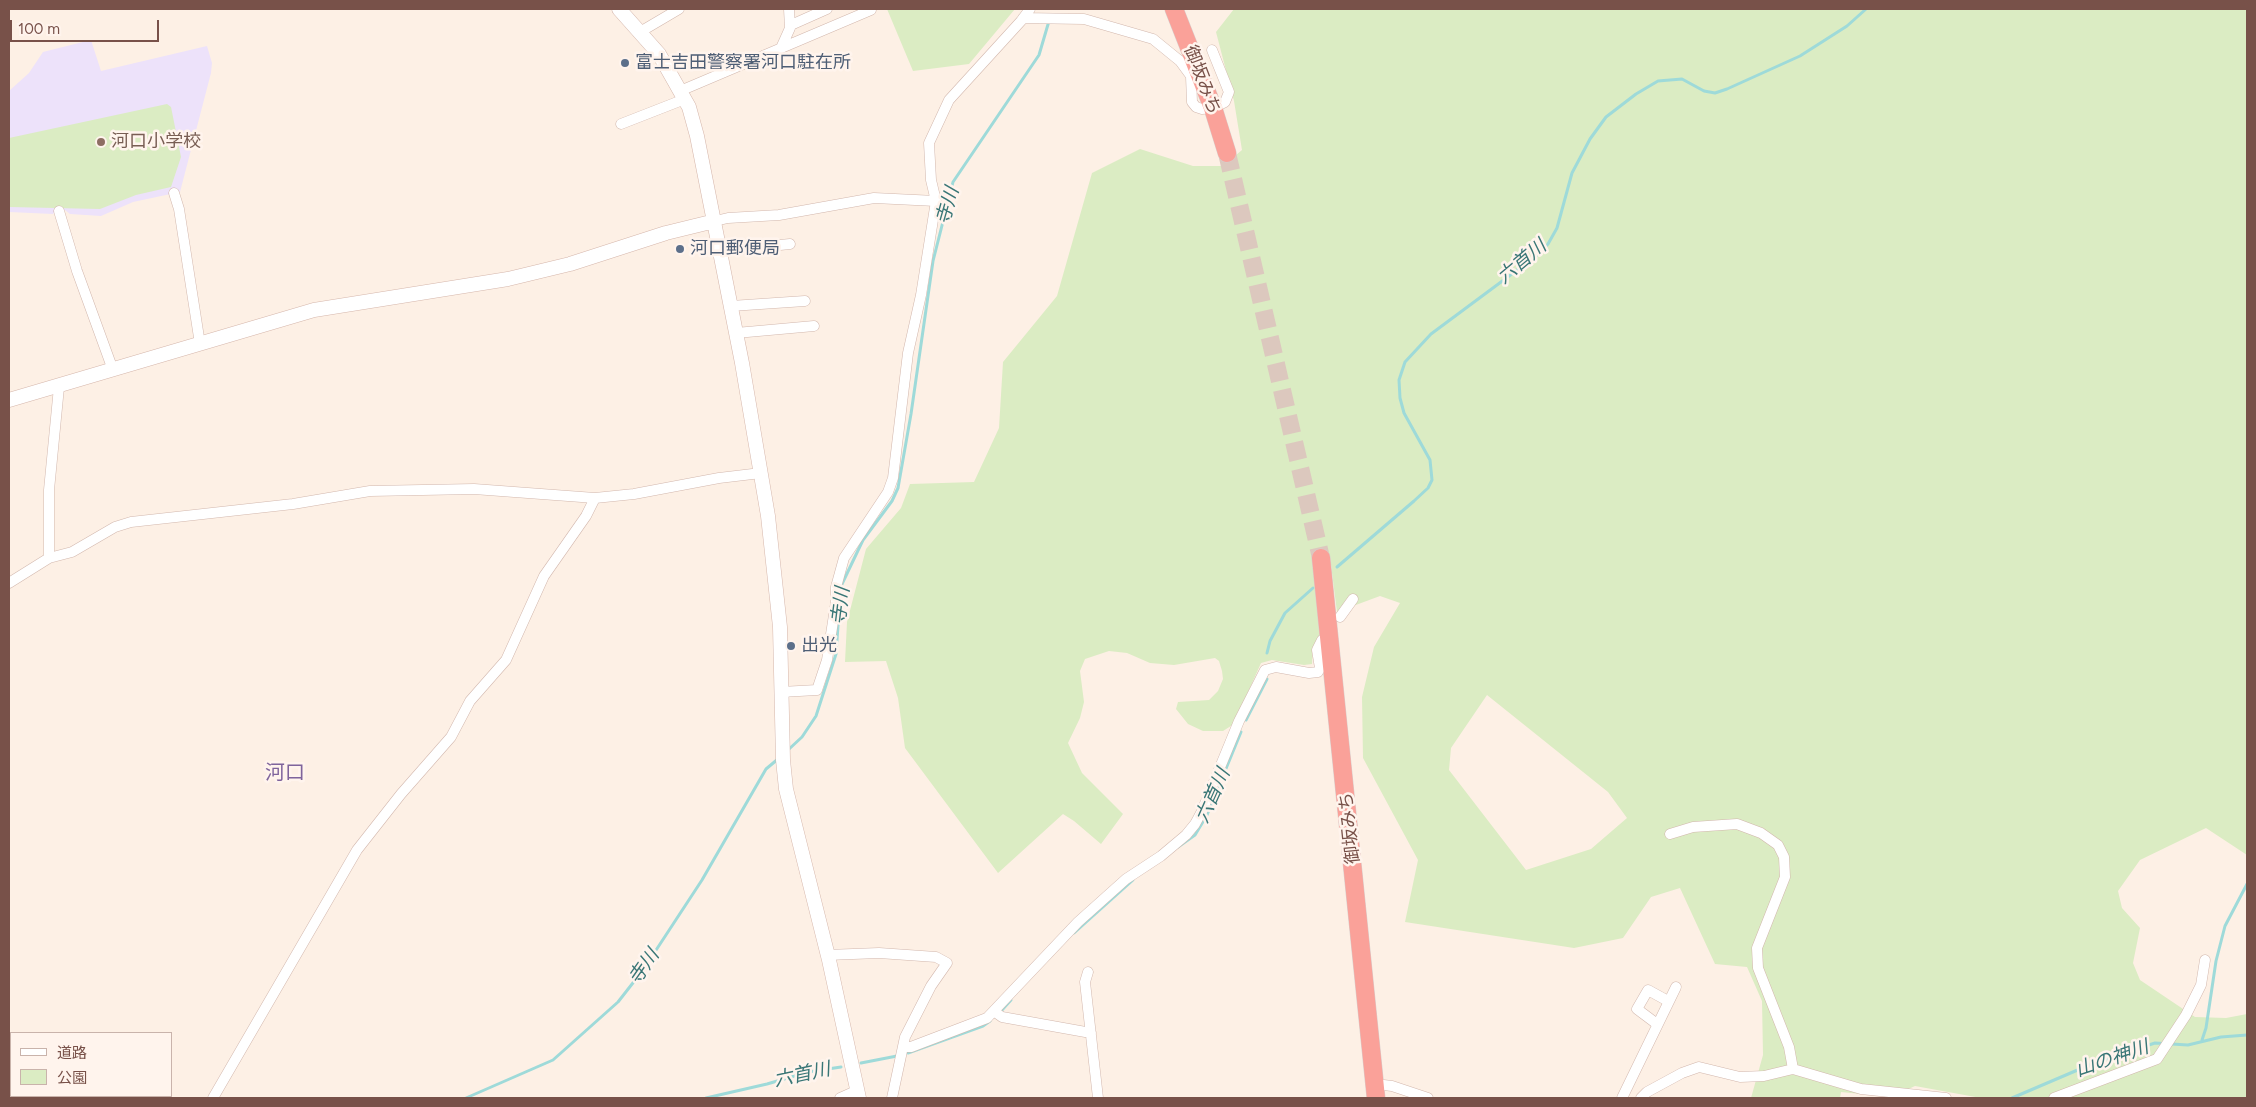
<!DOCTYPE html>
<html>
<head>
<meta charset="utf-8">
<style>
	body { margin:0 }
	#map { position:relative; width:2256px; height:1107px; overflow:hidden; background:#fdf0e5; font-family:Figtree,"Noto Sans JP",sans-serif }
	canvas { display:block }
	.frame { position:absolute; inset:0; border:10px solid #785149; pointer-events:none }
	.legend { position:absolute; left:10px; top:1032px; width:162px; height:65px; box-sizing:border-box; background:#fff4ed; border:1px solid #c9b3ab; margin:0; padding:6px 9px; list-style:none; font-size:15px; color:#785149 }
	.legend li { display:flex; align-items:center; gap:10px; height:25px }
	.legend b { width:25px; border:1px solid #c9b3ab }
	.scale { position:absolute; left:10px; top:20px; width:149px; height:22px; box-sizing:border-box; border:2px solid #785149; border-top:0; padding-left:6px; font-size:15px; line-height:18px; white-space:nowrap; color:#785149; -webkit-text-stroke:4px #fff4ed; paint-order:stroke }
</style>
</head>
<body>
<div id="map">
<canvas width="2256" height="1107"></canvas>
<div class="frame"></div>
<ul class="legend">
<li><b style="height:6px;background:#fff"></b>道路</li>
<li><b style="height:14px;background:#dbecc3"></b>公園</li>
</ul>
<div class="scale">100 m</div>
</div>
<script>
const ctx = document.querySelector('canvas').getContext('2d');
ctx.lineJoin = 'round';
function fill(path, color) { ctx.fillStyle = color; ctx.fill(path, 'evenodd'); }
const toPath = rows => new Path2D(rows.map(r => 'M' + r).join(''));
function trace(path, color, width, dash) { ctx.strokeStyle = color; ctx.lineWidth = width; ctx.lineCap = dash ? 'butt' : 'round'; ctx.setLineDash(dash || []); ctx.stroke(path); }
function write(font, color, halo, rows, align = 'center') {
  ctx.font = font + ' Figtree,"Noto Sans JP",sans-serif'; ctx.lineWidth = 5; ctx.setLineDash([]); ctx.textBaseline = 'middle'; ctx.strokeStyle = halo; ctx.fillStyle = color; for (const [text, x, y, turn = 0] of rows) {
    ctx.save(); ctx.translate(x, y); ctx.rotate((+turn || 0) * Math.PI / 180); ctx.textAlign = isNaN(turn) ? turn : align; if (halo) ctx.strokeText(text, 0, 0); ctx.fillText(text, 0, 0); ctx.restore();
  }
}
const education = toPath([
	[91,40,101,71,207,46,212,63,211,73,180,192,133,202,101,216,70,214,65,210,55,211,53,214,9,212,9,91,29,73,43,52]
]);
const green = toPath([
	[887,9,1015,9,969,64,913,71],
	[1234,9,2247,9,2247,855,2206,828,2140,860,2118,891,2122,908,2140,928,2133,963,2140,980,2195,1017,2226,1018,2247,1014,2247,1098,1981,1098,1915,1086,1891,1097,1841,1092,1840,1098,1751,1098,1763,1055,1762,1001,1747,967,1715,964,1680,888,1651,897,1623,938,1574,948,1405,922,1418,860,1363,758,1362,697,1374,647,1400,603,1380,596,1337,612,1330,557,1312,560,1321,634,1313,647,1312,664,1304,665,1272,660,1261,663,1234,724,1223,731,1203,731,1188,724,1176,709,1178,702,1209,700,1218,691,1223,679,1222,671,1219,661,1215,658,1174,665,1150,663,1127,653,1109,651,1085,659,1080,671,1084,702,1080,718,1068,743,1082,773,1123,814,1101,844,1074,821,1063,814,998,873,905,748,898,698,886,661,845,662,847,622,866,549,901,508,910,484,974,482,999,428,1003,362,1057,296,1092,173,1140,149,1193,166,1223,166,1242,150,1234,101,1216,32],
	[1487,695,1608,792,1627,818,1591,849,1526,870,1449,770,1451,748],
	[167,104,171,107,181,157,171,187,136,195,100,209,9,207,9,138]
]);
const stream = toPath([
	[1337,567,1414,501,1428,488,1432,480,1430,460,1404,413,1400,398,1399,380,1405,362,1431,334,1536,256,1548,244,1557,228,1572,173,1590,139,1606,117,1636,94,1658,81,1682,79,1704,91,1715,93,1727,89,1800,56,1847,26,1866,9],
	[841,596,842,584,863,540,892,501,898,488,911,414,933,261,953,182,1039,55,1049,21],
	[1267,653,1270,641,1285,613,1313,588],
	[1246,720,1267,679],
	[788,750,802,737,816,716,836,654,839,612],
	[1178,847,1195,835,1207,815,1241,732],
	[1074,933,1133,880],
	[1002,1010,1011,1000],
	[2202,1040,2206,1028,2216,961,2225,926,2247,884],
	[908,1053,983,1026,990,1021],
	[861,1063,897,1056],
	[466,1098,553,1060,618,1002,643,970,702,880,766,769,778,759],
	[706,1098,767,1084,808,1072,841,1067],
	[2012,1098,2094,1063,2155,1043,2188,1045,2221,1037,2247,1035]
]);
const highwayTunnel = toPath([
	[1227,153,1321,558]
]);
const street = toPath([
	[1023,18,1084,19,1153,39,1180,61,1191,76,1192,102,1196,107,1202,109,1213,108,1225,102,1229,92,1212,50],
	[791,25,827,9],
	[640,32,679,9],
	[781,48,790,28,789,9],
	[680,91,871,10],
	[621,124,685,99],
	[174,193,179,209,200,344],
	[59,211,77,271,113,370],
	[715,221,728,218,779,215,874,198,936,201],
	[720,251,790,244],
	[731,306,805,301],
	[736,333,814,326],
	[49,558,49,490,59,387],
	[9,583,49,558,72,552,115,527,131,522,293,504,370,491,474,489,595,498,634,494,719,478,761,473],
	[1340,617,1353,599],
	[781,692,817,690,827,660,836,602,836,587,844,558,888,492,893,478,908,353,921,295,936,201,931,180,929,143,949,100,1021,21,1030,9],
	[1670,834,1693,827,1737,824,1761,833,1778,845,1784,857,1785,877,1757,948,1758,968,1789,1047,1793,1069],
	[827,955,879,953,936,957,947,963,931,986,905,1037,892,1098],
	[1088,972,1085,982,1098,1098],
	[995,1012,1002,1017,1091,1033],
	[1657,1024,1637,1009,1648,990,1668,1001],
	[904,1047,911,1047,987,1018,1078,922,1126,879,1161,856,1186,835,1195,824,1202,811,1239,721,1265,670,1276,667,1309,673,1318,672,1320,668,1317,650,1322,640],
	[1375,1084,1392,1086,1428,1098],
	[213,1098,357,850,401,794,451,737,470,701,506,660,544,576,586,516,595,498],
	[840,1098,858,1090],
	[1622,1098,1676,987],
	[1641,1098,1647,1092,1682,1073,1699,1067,1740,1077,1764,1076,1793,1069,1861,1089,1946,1098],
	[2054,1098,2157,1059,2186,1015,2201,985,2205,960]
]);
const secondary = toPath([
	[619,9,659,54,689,107,697,136,742,363,768,516,780,627,783,760,786,789,829,960,859,1098],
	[9,400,314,310,508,279,570,264,666,233,715,221]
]);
const highway = toPath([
	[1174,9,1213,108,1227,153],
	[1321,558,1376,1098]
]);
const markers = [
	[625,63,5,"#5c6f8a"],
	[101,142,5,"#8d6e63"],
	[680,249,5,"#5c6f8a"],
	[791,646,5,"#5c6f8a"]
];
const serviceNames = [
	["富士吉田警察署河口駐在所",635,63],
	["河口郵便局",690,249],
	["出光",801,646]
];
const streetNames = [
	["御坂みち",1202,80,69],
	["御坂みち",1350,828,-96]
];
const educationNames = [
	["河口小学校",111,142]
];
const waterNames = [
	["寺川",948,206,-74],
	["六首川",1522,262,-40],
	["寺川",841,606,-83],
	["六首川",1213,796,-66],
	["寺川",644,967,-55],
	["山の神川",2112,1059,-19],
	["六首川",802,1075,-12]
];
const quarterNames = [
	["河口",285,773]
];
fill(education, '#ede2fa');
fill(green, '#dbecc3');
trace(stream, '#9edad9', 3);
trace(highwayTunnel, '#dcc8be', 18, [18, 9]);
trace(street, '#d2b7ad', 11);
trace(secondary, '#d5b6ab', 15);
trace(highway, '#d9cecc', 19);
trace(street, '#fff', 10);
trace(secondary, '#fff', 14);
trace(highway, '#faa199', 18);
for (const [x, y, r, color] of markers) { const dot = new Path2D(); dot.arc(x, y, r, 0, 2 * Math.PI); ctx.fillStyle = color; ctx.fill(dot); trace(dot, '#fff4ed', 2); }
write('18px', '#4e5e75', '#fff4ed', serviceNames, 'left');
write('18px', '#785149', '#fff4ed', streetNames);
write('18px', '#785e54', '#fff4ed', educationNames, 'left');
write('italic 19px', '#397676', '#fff4ed', waterNames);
write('20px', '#7f649c', '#fff4ed', quarterNames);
</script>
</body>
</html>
